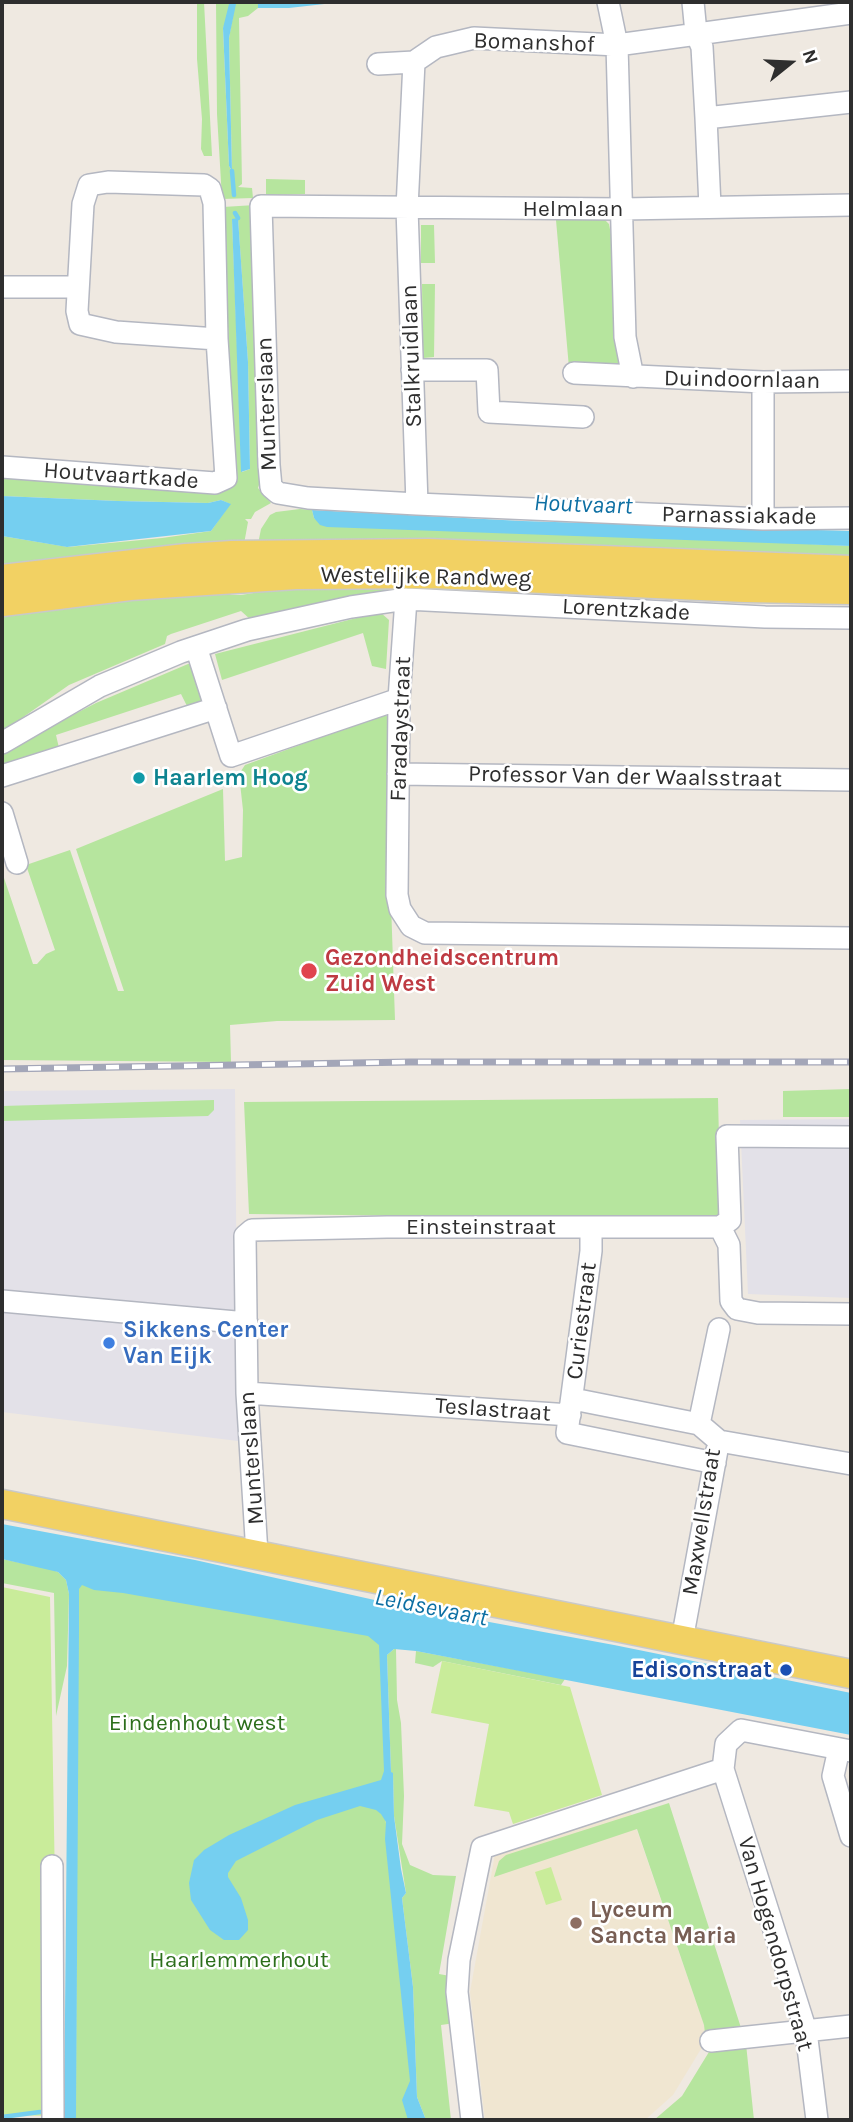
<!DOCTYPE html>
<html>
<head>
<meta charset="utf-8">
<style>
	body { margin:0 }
	#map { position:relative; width:853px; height:2122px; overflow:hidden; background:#efe9e1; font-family:Karla,sans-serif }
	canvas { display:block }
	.frame { position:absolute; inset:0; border:4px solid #2e2e2e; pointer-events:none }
	.north { position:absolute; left:755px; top:28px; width:70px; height:70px; -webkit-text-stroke:5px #fff; paint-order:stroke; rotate:72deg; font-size:19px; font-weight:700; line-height:28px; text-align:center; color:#2e2e2e }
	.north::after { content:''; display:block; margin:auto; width:24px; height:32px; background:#2e2e2e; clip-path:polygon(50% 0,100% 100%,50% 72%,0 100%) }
</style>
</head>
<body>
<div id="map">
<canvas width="853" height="2122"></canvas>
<div class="frame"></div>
<div class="north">N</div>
</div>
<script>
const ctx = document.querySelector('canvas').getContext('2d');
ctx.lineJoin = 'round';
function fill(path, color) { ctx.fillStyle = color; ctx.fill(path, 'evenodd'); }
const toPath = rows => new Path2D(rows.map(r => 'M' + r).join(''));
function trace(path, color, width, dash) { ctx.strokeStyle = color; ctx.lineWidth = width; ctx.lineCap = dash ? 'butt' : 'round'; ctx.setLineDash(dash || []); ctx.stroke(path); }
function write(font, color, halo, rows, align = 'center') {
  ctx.font = font + ' Karla,sans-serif'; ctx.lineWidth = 5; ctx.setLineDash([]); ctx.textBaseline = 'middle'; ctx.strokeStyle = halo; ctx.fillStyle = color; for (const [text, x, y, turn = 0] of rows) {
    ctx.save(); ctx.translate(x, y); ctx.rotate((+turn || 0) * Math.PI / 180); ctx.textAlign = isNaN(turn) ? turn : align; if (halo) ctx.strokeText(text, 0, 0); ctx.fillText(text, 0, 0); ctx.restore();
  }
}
const industrial = toPath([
	[235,1089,238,1441,2,1412,2,1091],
	[851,1119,851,1298,748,1294,740,1120]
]);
const education = toPath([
	[630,1810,704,2025,705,2034,701,2049,673,2095,645,2120,485,2120,470,1992,495,1854]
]);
const green = toPath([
	[197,2,204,2,212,156,204,156,201,149,202,119,197,59],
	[216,2,313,2,258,4,258,8,248,16,239,18,242,184,238,187,252,188,253,198,222,199,217,114],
	[235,4,229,38,232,171,229,166,223,28],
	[266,179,305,180,305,194,266,195],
	[255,205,261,479,258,488,271,503,255,512,251,519,245,519,248,522,244,544,2,572,2,536,68,547,162,538,211,531,230,504,221,500,208,503,118,501,2,496,2,474,164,487,234,469,223,207],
	[232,219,238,219,248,362,250,469,242,472],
	[604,219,609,224,611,235,619,364,569,368,556,220],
	[421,225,434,225,435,263,421,263],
	[422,284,435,284,434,357,423,358],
	[300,509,312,510,314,518,317,520,851,546,851,560,258,544,261,529,270,515,276,512],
	[291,587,407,588,251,620,241,611,171,634,167,636,165,644,69,685,2,732,2,608,196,595,241,595],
	[380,612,389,620,386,669,372,666,363,633,222,680,215,654],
	[188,664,191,664,205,700,200,704,187,706,181,694,56,735,59,748,2,766,2,752,7,749,96,703],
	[384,714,388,717,387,786,395,1020,277,1021,230,1025,231,1062,2,1060,2,872,33,964,37,964,46,954,55,950,26,865,70,850,118,991,124,991,76,849,223,789,225,861,242,857,243,810,239,774,245,765],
	[851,1089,851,1117,783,1117,783,1091],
	[718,1098,721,1219,249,1214,244,1102],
	[214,1100,214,1110,208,1116,2,1121,2,1106],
	[2,1559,50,1569,58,1572,66,1580,69,1594,67,1666,56,1716,54,1593,2,1583],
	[77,1574,380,1635,384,1729,384,1804,412,2081,422,2120,76,2120],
	[394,1649,396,1649,397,1700,401,1723,404,1796,402,1844,410,1865,433,1875,456,1876,439,1974,450,1976,455,2023,441,2025,451,2120,426,2120,417,2097,413,1987,402,1898,406,1893,394,1816,393,1774,391,1773,387,1655],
	[416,1651,565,1679,561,1685,442,1661,433,1667,415,1663],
	[669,1803,742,2031,705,2034,704,2025,637,1829,494,1877,499,1861,506,1855],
	[746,2044,754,2120,654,2120,682,2096,712,2047]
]);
const pitch = toPath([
	[2,1587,50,1597,59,2116,2,2115],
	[442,1661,570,1687,602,1795,513,1824,509,1812,474,1806,489,1724,431,1713],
	[551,1867,562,1900,546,1905,535,1872]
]);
const water = toPath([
	[342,2,289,8,258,8,258,4],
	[229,4,236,4,229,38,232,171,229,166,223,28],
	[238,218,248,362,250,469,241,472,232,219],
	[2,496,118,501,208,503,221,500,231,504,211,531,67,547,2,536],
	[312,510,522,521,851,531,851,546,327,527,320,525,314,518],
	[2,1524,195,1560,397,1605,614,1645,851,1693,851,1735,416,1651,394,1649,387,1655,391,1772,393,1773,394,1816,401,1869,406,1893,402,1898,413,1987,417,2097,426,2120,408,2120,402,2100,410,2081,385,1839,386,1822,381,1814,376,1810,360,1806,317,1820,236,1861,228,1873,228,1877,241,1898,248,1920,248,1930,239,1940,224,1940,210,1930,191,1900,189,1883,194,1860,204,1850,229,1835,295,1805,381,1780,384,1771,379,1645,368,1636,123,1593,94,1590,82,1585,79,1589,79,1628,76,2120,64,2120,69,1594,66,1580,58,1572,2,1559]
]);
const stream = toPath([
	[232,171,234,195],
	[235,213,238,218],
	[2,2117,40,2112]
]);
const minor = toPath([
	[608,2,617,45,625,337,633,377],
	[693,2,696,33,702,47,706,118],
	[414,62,407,208,417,504],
	[378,64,414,62,436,47,474,38,617,45,851,13],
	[851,205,622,209,261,206,269,465,271,487,278,493,308,498,417,504,763,519,851,518],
	[710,207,706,118,851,102],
	[2,287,78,287],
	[412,370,487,370,489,412,583,417],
	[574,373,763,382,851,381],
	[763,382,763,519],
	[2,467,215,483,226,478,217,339,214,203,210,189,204,185,108,182,89,185,83,204,77,311,80,324,116,332,217,339],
	[406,599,399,699,397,895,400,909,411,926,425,933,851,938],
	[196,647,231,756,399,699],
	[2,743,100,686,181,652,247,630,351,607,406,599,765,617,851,618],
	[398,774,851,780],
	[2,776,216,708],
	[2,813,17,863],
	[591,1227,591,1251,567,1433,715,1463],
	[720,1227,730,1220,727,1136,851,1137],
	[720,1227,729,1245,731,1301,737,1309,758,1313,851,1314],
	[2,1301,247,1323],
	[247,1393,570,1415],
	[573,1399,699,1424,719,1441,851,1464],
	[699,1424,719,1329],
	[257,1554,247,1393,245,1236,252,1230,387,1227,720,1227],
	[682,1640,717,1450],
	[839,1749,833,1776,851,1836],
	[52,1866,53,2120],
	[711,2041,851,2026],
	[472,2120,457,1992,459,1960,482,1848,723,1769],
	[817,2120,806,2031,723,1769,726,1744,741,1730,851,1751]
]);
const major = toPath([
	[2,579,186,558,232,555,428,553,851,570],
	[2,602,130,586,296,575,433,574,745,588,851,590],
	[2,1504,851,1674]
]);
const rail = toPath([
	[2,1069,410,1062,851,1062]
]);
const markers = [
	[139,778,7,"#0f9aa8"],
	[309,971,9,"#e0444e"],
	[109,1343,7,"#3f7fe0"],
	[786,1670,7,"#1a4fb4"],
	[576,1923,7,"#8d6e63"]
];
const streetNames = [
	["Bomanshof",534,43,2],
	["Helmlaan",573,209],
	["Stalkruidlaan",412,356,-92],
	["Duindoornlaan",742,380,1],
	["Munterslaan",267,404,-92],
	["Houtvaartkade",121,476,4],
	["Parnassiakade",739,516,1],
	["Westelijke Randweg",426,577,1],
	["Lorentzkade",626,610,3],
	["Faradaystraat",401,729,-88],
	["Professor Van der Waalsstraat",625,777,1],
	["Einsteinstraat",481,1227],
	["Curiestraat",582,1321,-83],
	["Teslastraat",493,1410,4],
	["Munterslaan",252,1458,-94],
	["Maxwellstraat",702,1522,-81],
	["Van Hogendorpstraat",775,1944,74]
];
const cultureNames = [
	["Haarlem Hoog",153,778]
];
const healthNames = [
	["Gezondheidscentrum",325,958],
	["Zuid West",325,984]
];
const shopNames = [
	["Sikkens Center",123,1330],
	["Van Eijk",123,1356]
];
const transitNames = [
	["Edisonstraat",772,1670]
];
const parkNames = [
	["Eindenhout west",197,1723],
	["Haarlemmerhout",239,1960]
];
const educationNames = [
	["Lyceum",590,1910],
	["Sancta Maria",590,1936]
];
const waterNames = [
	["Houtvaart",583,505,2],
	["Leidsevaart",431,1608,11]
];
fill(industrial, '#e3e1e8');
fill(education, '#f0e6d1');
fill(green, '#b6e59e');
fill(pitch, '#c9ec9a');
fill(water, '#75cff0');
trace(stream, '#75cff0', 4.5);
trace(minor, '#b4b7c1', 24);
trace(major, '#c9c9c9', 31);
trace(minor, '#fff', 21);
trace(major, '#f2d163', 28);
trace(rail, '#a3a6b8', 7);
trace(rail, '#fff', 4.5, [13]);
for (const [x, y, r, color] of markers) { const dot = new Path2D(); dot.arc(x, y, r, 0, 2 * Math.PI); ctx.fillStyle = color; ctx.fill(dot); trace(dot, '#fff', 2.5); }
write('23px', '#2e2e2e', '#fff', streetNames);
write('bold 23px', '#0d838f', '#fff', cultureNames, 'left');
write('bold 23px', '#be3a42', '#fff', healthNames, 'left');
write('bold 23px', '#366cbe', '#fff', shopNames, 'left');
write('bold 23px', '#164399', '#fff', transitNames, 'right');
write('23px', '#2c6e1b', '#fff', parkNames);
write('bold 23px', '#785e54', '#fff', educationNames, 'left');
write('italic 24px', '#0d6fa3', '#fff', waterNames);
</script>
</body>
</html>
